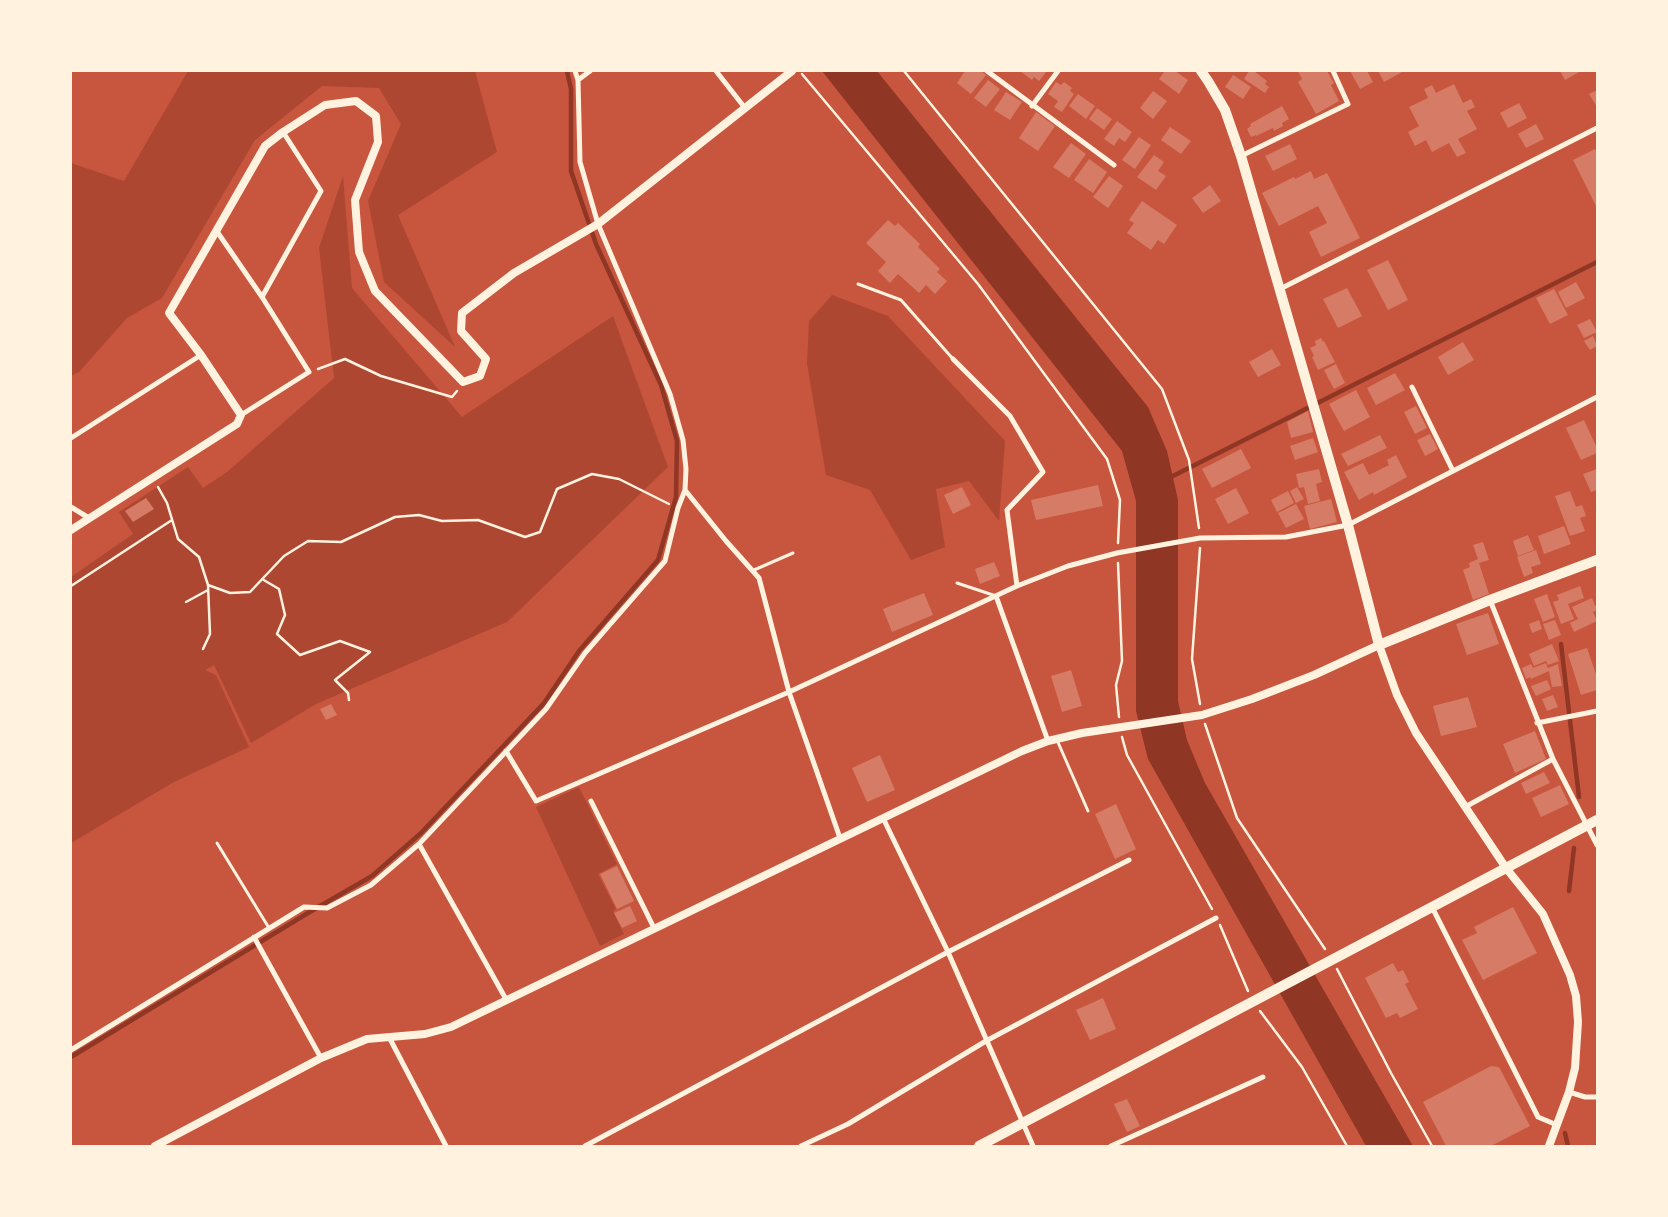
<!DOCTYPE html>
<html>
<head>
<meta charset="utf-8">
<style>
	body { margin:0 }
	#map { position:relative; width:1668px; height:1217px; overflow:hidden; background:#c8553d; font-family:"Titillium Web",sans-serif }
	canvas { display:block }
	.frame { position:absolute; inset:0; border:72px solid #fff3e0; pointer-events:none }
</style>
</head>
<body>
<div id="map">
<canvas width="1668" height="1217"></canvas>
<div class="frame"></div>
</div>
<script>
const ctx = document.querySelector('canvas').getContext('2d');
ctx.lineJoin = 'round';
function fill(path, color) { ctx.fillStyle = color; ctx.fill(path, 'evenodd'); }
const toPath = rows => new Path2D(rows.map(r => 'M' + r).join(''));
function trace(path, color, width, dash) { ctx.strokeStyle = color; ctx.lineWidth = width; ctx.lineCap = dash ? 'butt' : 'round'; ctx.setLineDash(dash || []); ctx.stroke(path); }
const green = toPath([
	[188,71,475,71,497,152,398,215,455,347,384,282,368,201,401,124,379,88,322,86,255,140,162,298,127,318,79,372,71,376,71,163,124,181],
	[343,176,352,288,462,417,613,316,668,467,507,622,316,704,251,743,214,665,205,670,216,675,249,747,174,782,71,843,71,577,133,534,119,512,188,467,203,488,227,472,334,378,319,248],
	[832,295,888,316,1005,441,999,521,969,481,936,489,945,547,911,560,870,490,826,475,807,364,809,321],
	[579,787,617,864,598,874,616,909,613,911,624,934,600,946,536,807]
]);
const water = toPath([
	[822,71,877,71,1148,407,1167,451,1178,500,1178,701,1187,740,1205,783,1413,1146,1366,1146,1148,759,1136,711,1136,501,1122,451]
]);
const stream = toPath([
	[1169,478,1597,262],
	[1561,644,1579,797],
	[1569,891,1574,848],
	[71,1057,308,913,372,876,421,833,544,703,579,651,658,560,676,497,677,441,661,385,596,244,571,171,571,89,567,71],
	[1565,1133,1568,1146]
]);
const building = toPath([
	[965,71,981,71,986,75,971,94,957,83],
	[1020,71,1047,71,1039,81,1034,77,1032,80],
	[1165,71,1175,71,1188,80,1179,94,1159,79],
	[1249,71,1254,71,1267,81,1265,84,1269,87,1265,93,1244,79],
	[1298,71,1327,71,1334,83,1331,85,1339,101,1316,114,1298,82,1302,79],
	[1350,71,1367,71,1373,82,1360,89],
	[1378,71,1404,71,1384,82],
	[1560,71,1581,71,1565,80],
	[1233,75,1251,87,1243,99,1225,87],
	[988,80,1000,89,986,107,974,98],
	[1056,82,1061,85,1064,82,1072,88,1070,91,1074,94,1062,112,1054,107,1058,101,1048,94],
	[1454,84,1463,103,1471,99,1475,107,1467,111,1477,129,1458,139,1466,153,1457,157,1449,143,1432,152,1426,140,1415,146,1408,132,1419,126,1409,107,1428,98,1424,89,1432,85,1436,93],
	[1597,90,1597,107,1589,94],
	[1153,91,1167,101,1153,119,1140,108],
	[1006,92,1022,102,1010,120,994,110],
	[1078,94,1095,106,1086,119,1069,106],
	[1519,103,1527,118,1508,128,1500,113],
	[1282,106,1289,119,1282,123,1283,126,1274,131,1273,128,1256,136,1256,135,1251,137,1247,129,1251,126,1250,124],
	[1097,108,1112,119,1104,130,1089,119],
	[1036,112,1055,126,1038,151,1019,138],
	[1117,121,1132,132,1125,142,1119,138,1114,146,1104,139],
	[1536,124,1544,139,1526,148,1518,134],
	[1170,127,1191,141,1181,154,1161,140],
	[1139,137,1151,145,1135,169,1122,160],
	[1071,143,1086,154,1069,178,1053,167],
	[1290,144,1297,159,1273,171,1265,156],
	[1595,149,1597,153,1597,208,1573,160],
	[1154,155,1164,162,1158,171,1166,176,1156,190,1137,177],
	[1089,159,1107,172,1093,193,1074,180],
	[1311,171,1314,179,1327,173,1360,238,1321,257,1309,232,1327,223,1318,206,1279,226,1262,193,1294,177,1295,179],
	[1109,176,1123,186,1108,208,1093,197],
	[1210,185,1221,201,1203,213,1192,198],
	[1142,201,1177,225,1164,244,1158,240,1151,250,1127,233,1134,223,1129,220],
	[888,220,895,226,898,223,920,244,918,247,940,269,937,272,947,281,935,294,926,285,919,293,898,274,890,283,878,271,886,262,866,243],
	[1388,260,1408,300,1388,310,1367,270],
	[1576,282,1585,298,1566,308,1558,292],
	[1347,288,1362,316,1338,328,1323,299],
	[1554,289,1568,315,1550,324,1536,298],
	[1590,319,1597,332,1584,338,1577,325],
	[1593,336,1597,346,1590,350,1584,341],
	[1321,338,1323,342,1324,341,1335,362,1318,370,1312,357,1314,356,1310,348,1316,345,1315,341],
	[1463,342,1474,360,1448,375,1438,357],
	[1272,349,1281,365,1258,377,1249,362],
	[1336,364,1345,383,1334,389,1324,370],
	[1395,373,1405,390,1376,405,1367,388],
	[1356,390,1370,417,1344,431,1329,404],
	[1416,406,1427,428,1415,434,1404,412],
	[1308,411,1313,432,1291,438,1287,422],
	[1584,420,1597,448,1597,453,1581,460,1566,428],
	[1430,434,1438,449,1425,456,1417,440],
	[1380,435,1387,448,1348,466,1341,454],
	[1313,438,1318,452,1295,460,1290,446],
	[1241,449,1251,468,1212,488,1202,469],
	[1396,455,1407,477,1374,495,1373,492,1359,500,1344,472,1363,463,1369,475,1389,465,1387,460],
	[1319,469,1322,482,1316,484,1320,501,1308,504,1304,487,1299,488,1296,474],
	[1597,469,1597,490,1591,492,1583,474],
	[1098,485,1103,506,1036,520,1031,500],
	[962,487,971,505,953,514,944,495],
	[1297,487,1304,499,1296,503,1290,491],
	[1236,488,1249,513,1228,524,1215,499],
	[1288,491,1294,503,1277,512,1271,500],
	[1570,491,1576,507,1582,505,1586,516,1580,518,1585,531,1570,536,1555,496],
	[146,498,154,509,133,522,125,511],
	[1331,499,1337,522,1310,529,1304,506],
	[1296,504,1304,519,1286,528,1278,513],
	[1564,526,1571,544,1544,554,1538,536],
	[1528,535,1534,550,1518,556,1513,541],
	[1483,542,1489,560,1479,563,1489,594,1473,600,1463,570,1470,567,1469,563,1478,559,1473,545],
	[1536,550,1541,564,1531,567,1533,573,1524,577,1517,557],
	[994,562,1000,576,980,584,975,569],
	[1580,586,1584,598,1568,604,1574,619,1561,624,1553,602,1559,600,1557,595],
	[924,593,933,615,892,632,883,609],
	[1547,594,1555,617,1543,622,1534,599],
	[1592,598,1595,606,1597,605,1597,610,1593,612,1597,621,1574,632,1570,623,1578,619,1572,607],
	[1488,613,1499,644,1467,655,1456,624],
	[1539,620,1542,629,1532,633,1529,624],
	[1555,620,1561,635,1549,640,1543,624],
	[1552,644,1559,661,1548,665,1546,661,1534,666,1529,654],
	[1587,648,1597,677,1597,690,1581,695,1568,654],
	[1546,663,1548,668,1558,664,1562,686,1552,687,1549,671,1531,679,1530,677,1526,679,1522,668,1531,664,1533,668],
	[1071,670,1082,706,1062,712,1051,676],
	[1547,680,1551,689,1536,696,1531,686],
	[1553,695,1558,707,1547,711,1542,699],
	[1468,697,1477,727,1441,736,1433,706],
	[331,704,337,715,326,720,320,709],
	[1535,731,1546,759,1515,773,1503,744],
	[880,755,895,790,867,802,852,768],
	[1544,772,1550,783,1526,794,1521,783],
	[1560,785,1569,804,1541,817,1532,798],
	[1116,804,1136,849,1115,859,1095,814],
	[617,866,634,901,617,909,600,874],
	[630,906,637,921,622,928,614,913],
	[1513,907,1537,953,1483,980,1462,940,1477,933,1474,927],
	[1393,963,1398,972,1403,970,1409,982,1405,984,1418,1009,1400,1018,1397,1013,1386,1018,1365,978],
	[1103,998,1116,1029,1090,1040,1076,1010],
	[1491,1066,1499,1067,1530,1126,1491,1146,1446,1146,1423,1102],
	[1127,1099,1140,1126,1127,1132,1114,1104]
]);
const path = toPath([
	[904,71,1162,389,1189,460,1199,528],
	[802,74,978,284,1107,459,1120,500,1118,543],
	[318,369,345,359,381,376,452,397,457,391],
	[158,487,167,503,178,539,199,557,208,585,210,634,203,649],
	[1200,548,1192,659,1200,704],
	[1118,563,1122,661,1116,685,1119,717],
	[262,579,279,589,285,615,277,634,300,655,340,641,370,652,335,680,348,693,349,700],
	[208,585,230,593,250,592,284,556,308,541,341,542,395,517,419,515,442,521,478,520,525,537,540,532,557,489,592,474,619,479,669,504],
	[71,586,172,520],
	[186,602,208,590],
	[1205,724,1237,818,1325,949],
	[1122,737,1127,755,1212,909],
	[1220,925,1248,991],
	[1337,969,1391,1073,1432,1146],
	[1260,1011,1302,1067,1347,1146]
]);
const service = toPath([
	[858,284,901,300,953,359],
	[754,570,793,553],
	[957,583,996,596],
	[1057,740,1088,811],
	[217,843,269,928]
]);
const minor = toPath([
	[716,71,745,108],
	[987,71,1114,165],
	[578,80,590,71],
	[1032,106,1058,71],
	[1241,156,1348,104,1333,71],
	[216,230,262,297,309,372,241,415],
	[1280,289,1597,128],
	[262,297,321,191,283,132],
	[953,359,1010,416,1043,472,1007,510,1017,586],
	[1412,387,1453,471],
	[71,438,201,355],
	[685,490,726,541,759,578,789,692,840,838],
	[71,507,89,518],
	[996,596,1048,741],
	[1490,600,1553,759,1597,845],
	[1537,723,1597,711],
	[506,751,536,801,789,692,1017,586,1068,566,1117,553,1200,538,1286,537,1348,525,1597,397],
	[591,801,654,928],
	[1465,807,1553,759],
	[883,818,948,952,1033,1146],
	[419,844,507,1001],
	[1432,907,1538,1117,1557,1125],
	[254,937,321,1058],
	[389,1037,446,1146],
	[71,1050,304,907,327,908,371,885,419,844,546,709,585,653,665,561,678,508,685,490,686,469,683,440,670,394,598,224,580,162,578,80,575,71],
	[1569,1092,1585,1097,1597,1097],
	[585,1146,948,952,1129,860],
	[801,1146,848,1124,986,1041,1216,918],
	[1111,1146,1263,1077]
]);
const tertiary = toPath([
	[71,530,237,424,241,415,201,355,169,313,265,146,283,132,325,105,356,101,376,116,378,142,355,200,359,252,375,291,463,382,480,376,486,359,461,331,462,313,514,273,598,224,792,71],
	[155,1146,321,1058,367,1039,425,1034,451,1027,1022,751,1048,741,1082,733,1202,715,1252,699,1314,675,1379,645,1397,695,1416,733,1506,868,1543,914,1570,975,1576,996,1578,1022,1575,1068,1569,1092,1549,1146]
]);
const primary = toPath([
	[1201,71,1208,81,1225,110,1241,156,1348,525,1379,645,1490,600,1597,560]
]);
const trunk = toPath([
	[979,1146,1597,820]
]);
fill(green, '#ae4732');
fill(water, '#8f3625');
trace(stream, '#8f3625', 4.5);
fill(building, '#d67c66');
trace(path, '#fff3e0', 2.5);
trace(service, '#fff3e0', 3);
trace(minor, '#fff3e0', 5);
trace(tertiary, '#fff3e0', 8);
trace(primary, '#fff3e0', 10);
trace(trunk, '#fff3e0', 10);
</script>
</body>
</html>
